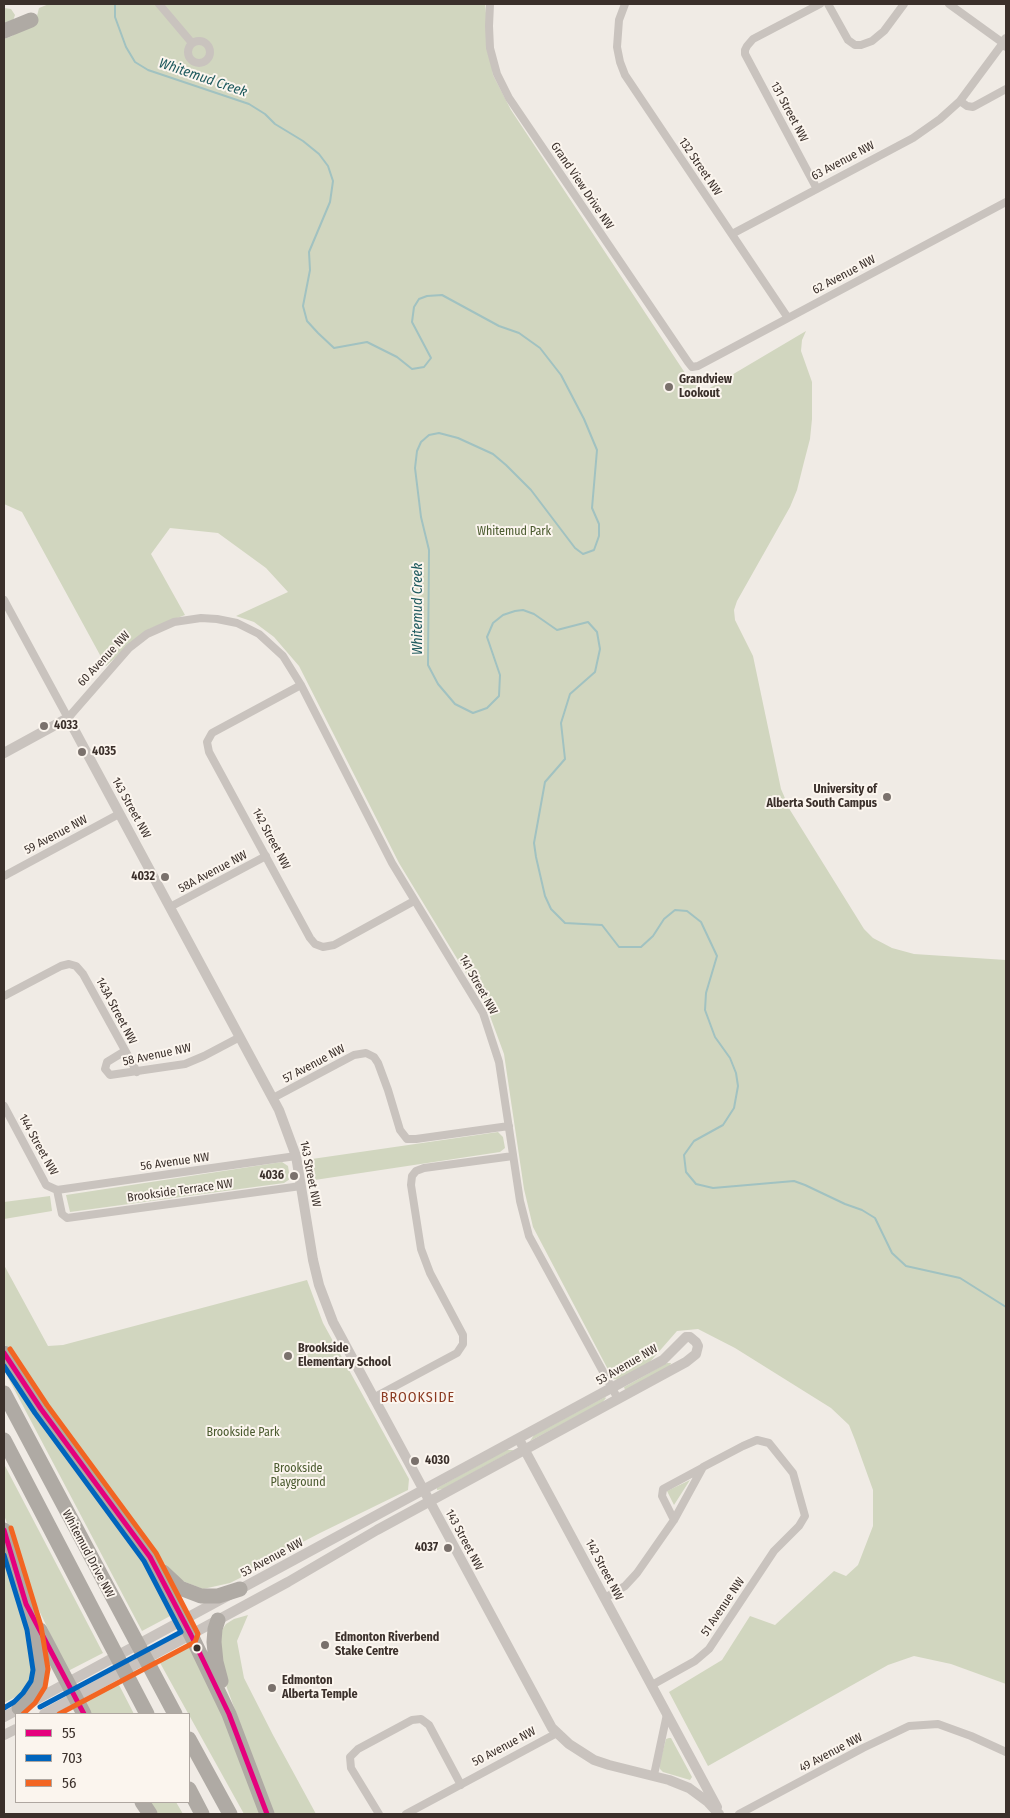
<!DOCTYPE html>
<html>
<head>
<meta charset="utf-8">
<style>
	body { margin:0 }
	#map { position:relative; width:1010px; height:1818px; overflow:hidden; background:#f0ebe5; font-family:"Fira Sans Condensed",sans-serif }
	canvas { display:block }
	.frame { position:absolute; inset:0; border:5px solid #3b302b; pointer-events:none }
	.legend { position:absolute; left:15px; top:1713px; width:175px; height:90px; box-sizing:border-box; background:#fbf5ee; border:1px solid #aea6a0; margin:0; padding:6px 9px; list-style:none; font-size:15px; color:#3b302b }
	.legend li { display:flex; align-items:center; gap:10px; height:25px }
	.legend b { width:25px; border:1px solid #aea6a0 }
</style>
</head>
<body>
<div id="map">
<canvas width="1010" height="1818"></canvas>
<div class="frame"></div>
<ul class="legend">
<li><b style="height:6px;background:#e5007d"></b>55</li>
<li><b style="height:6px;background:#0065bd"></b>703</li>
<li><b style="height:6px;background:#f26522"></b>56</li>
</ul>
</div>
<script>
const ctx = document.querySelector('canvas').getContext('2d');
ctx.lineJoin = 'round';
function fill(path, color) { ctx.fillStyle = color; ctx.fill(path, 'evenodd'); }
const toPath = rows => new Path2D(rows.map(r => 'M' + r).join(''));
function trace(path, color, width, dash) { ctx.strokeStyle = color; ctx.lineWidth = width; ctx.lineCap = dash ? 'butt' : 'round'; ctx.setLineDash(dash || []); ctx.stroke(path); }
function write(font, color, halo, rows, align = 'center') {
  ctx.font = font + ' "Fira Sans Condensed",sans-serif'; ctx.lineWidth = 4; ctx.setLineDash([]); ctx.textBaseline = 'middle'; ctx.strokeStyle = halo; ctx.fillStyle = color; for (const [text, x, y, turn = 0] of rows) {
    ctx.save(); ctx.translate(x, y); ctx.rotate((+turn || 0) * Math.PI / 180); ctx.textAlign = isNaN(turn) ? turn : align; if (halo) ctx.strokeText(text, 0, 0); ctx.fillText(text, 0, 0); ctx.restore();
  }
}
const green = toPath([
	[49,4,485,4,493,75,511,110,685,373,703,392,806,331,802,340,801,351,812,382,812,419,810,439,804,462,797,490,790,507,737,601,734,610,735,620,753,656,781,789,790,810,864,929,873,938,892,948,914,954,1006,960,1006,1684,951,1664,914,1656,888,1665,708,1766,669,1692,722,1660,750,1616,775,1625,834,1571,846,1576,858,1565,873,1526,873,1490,855,1440,849,1425,831,1408,735,1348,698,1329,677,1331,649,1363,621,1380,613,1379,533,1227,524,1189,504,1054,487,1008,399,863,299,666,274,637,254,622,236,616,288,592,266,568,218,533,170,528,151,554,185,615,149,629,106,666,22,512,4,504,4,39,12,36,36,20,39,8],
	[4,8,11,9,15,15,13,21,4,26],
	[498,1132,503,1137,505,1148,500,1152,308,1181,305,1160],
	[282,1162,288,1166,290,1179,284,1183,70,1212,66,1195],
	[50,1196,52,1211,4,1219,4,1202],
	[4,1265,48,1346,63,1345,307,1280,323,1323,409,1479,408,1490,320,1533,247,1571,248,1574,230,1583,203,1589,175,1578,21,1370,4,1343],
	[4,1361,157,1580,174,1614,142,1631,4,1370],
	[667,1363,671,1363,670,1366,625,1390,624,1387,626,1386],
	[605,1397,606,1398,602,1403,530,1441,534,1435],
	[506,1450,514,1450,443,1489,437,1490,437,1488],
	[4,1464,103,1653,68,1671,36,1604,4,1515],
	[690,1480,674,1505,667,1491],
	[4,1550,32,1642,36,1677,27,1691,4,1703],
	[248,1615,237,1641,244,1678,273,1735,316,1814,273,1814,227,1688,219,1663,222,1630,226,1624,234,1619],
	[191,1646,209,1683,263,1814,244,1814,159,1661],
	[118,1683,134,1714,90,1714,84,1701],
	[669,1738,671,1738,692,1777,690,1780,663,1772,660,1769,659,1765,666,1739],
	[148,1802,176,1802,183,1814,157,1814]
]);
const stream = toPath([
	[115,4,115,17,126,47,135,62,148,70,249,104,265,114,275,124,303,141,319,154,328,166,333,181,330,202,309,252,310,270,303,306,307,321,318,333,334,348,367,342,397,357,412,369,424,367,431,358,412,322,414,307,419,299,427,296,442,295,499,326,519,333,540,348,561,375,584,419,597,450,592,508,599,524,599,536,594,550,583,554,575,548,531,490,506,465,493,454,458,438,439,433,429,435,421,442,417,451,415,468,421,517,429,550,428,665,438,684,455,704,473,713,487,708,499,696,500,675,487,637,493,623,503,615,515,611,523,610,534,614,557,630,588,622,597,632,600,649,595,672,570,694,561,723,565,759,545,782,534,843,536,857,545,896,551,909,565,923,602,925,619,947,641,947,653,936,664,919,675,910,687,911,701,922,717,956,706,993,705,1010,715,1037,730,1058,736,1073,738,1086,734,1108,723,1125,694,1141,684,1155,686,1172,696,1184,713,1188,794,1181,805,1185,845,1204,862,1210,875,1218,892,1253,906,1266,960,1278,1006,1307]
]);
const minor = toPath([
	[159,4,192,43],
	[490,4,489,26,490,48,497,74,509,98,688,362,692,367,698,366,1006,202],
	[625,4,619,20,617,47,620,62,625,75,788,318],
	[828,4,848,40,855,45,861,45,872,41,884,31,904,4],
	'188 52a11 11 0 1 1 22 0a11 11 0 1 1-22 0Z',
	[960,101,967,106,973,107,1006,89],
	[817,189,745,54,745,50,747,46,753,39,820,4],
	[732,234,913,138,940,119,960,101,1003,43,949,4],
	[4,600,68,718,129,648,147,634,174,622,201,618,217,619,237,623,259,634,283,656,301,685,392,863,483,1013,499,1062,520,1201,529,1236,618,1399],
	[301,685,212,733,207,742,209,752,310,938,315,944,323,947,334,945,414,901],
	[4,876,119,814],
	[170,907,266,856],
	[4,996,61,966,69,964,76,966,83,974,137,1072],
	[125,1051,107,1062,105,1069,110,1075,185,1064,204,1056,240,1037],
	[273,1098,354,1055,366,1053,374,1057,378,1063,388,1090,400,1130,407,1139,416,1139,509,1126],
	[4,1106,44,1181,46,1185,57,1190,296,1156],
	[57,1190,62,1214,67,1218,301,1186],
	[373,1398,457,1353,463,1344,463,1335,430,1273,421,1249,411,1185,412,1176,416,1171,424,1168,513,1156],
	[674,1520,662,1496,663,1489,702,1468],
	[605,1598,625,1586,637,1573,674,1520,703,1467,743,1446,757,1440,769,1443,793,1473,805,1516,799,1526,774,1551,709,1649,695,1661,652,1685],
	[654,1775,667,1714],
	[379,1814,351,1768,350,1757,358,1749,412,1720,421,1719,429,1725,461,1785],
	[406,1814,557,1733],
	[739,1814,863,1748,909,1726,938,1724,971,1736,1006,1752]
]);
const tertiary = toPath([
	[1006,39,1003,43,1006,46],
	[4,753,68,718,279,1110,296,1156,313,1260,319,1285,333,1322,552,1728,569,1744,594,1760,609,1765,669,1780,689,1788,708,1802,719,1814],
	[521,1443,717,1807],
	[4,1717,663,1360,686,1337,690,1337,696,1342,698,1346,696,1354,686,1362,377,1530,288,1582,44,1714],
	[4,1735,16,1729]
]);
const motorway = toPath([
	[4,31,31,20],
	[4,1353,41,1409,150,1557,157,1571,191,1635,229,1714,267,1814],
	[4,1393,175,1714],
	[4,1440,147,1714],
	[4,1530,34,1628,40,1658,41,1670,38,1684,29,1698,19,1708],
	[163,1572,180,1588,201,1596,218,1596,240,1589],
	[218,1620,215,1629,214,1642,216,1662,221,1681],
	[40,1630,84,1714],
	[189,1739,230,1814],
	[189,1789,202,1814],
	[142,1802,150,1814]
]);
const bus1 = toPath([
	[4,1353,41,1409,150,1557,191,1635,229,1714,267,1814],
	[4,1530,26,1604,84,1714]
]);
const bus2 = toPath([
	[4,1366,35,1413,144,1561,181,1632,40,1707],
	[4,1555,27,1630,33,1670,31,1681,23,1693,14,1702,4,1708]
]);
const bus3 = toPath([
	[10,1349,47,1405,156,1553,198,1634,195,1642,59,1714],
	[11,1528,41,1626,48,1669,45,1687,35,1703,23,1714]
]);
const markers = [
	[669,387,5,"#7a716c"],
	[44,726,5,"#7a716c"],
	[82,752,5,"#7a716c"],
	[887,797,5,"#7a716c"],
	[165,877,5,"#7a716c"],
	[294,1176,5,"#7a716c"],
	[288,1356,5,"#7a716c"],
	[415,1461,5,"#7a716c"],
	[448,1548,5,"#7a716c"],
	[325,1645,5,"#7a716c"],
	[197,1648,4.5,"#3b302b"],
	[272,1688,5,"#7a716c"]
];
const streetNames = [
	["131 Street NW",789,112,62],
	["63 Avenue NW",843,161,-28],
	["132 Street NW",700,167,56],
	["Grand View Drive NW",582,186,56],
	["62 Avenue NW",844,275,-28],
	["60 Avenue NW",104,659,-47],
	["143 Street NW",131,808,61],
	["59 Avenue NW",56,835,-28],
	["142 Street NW",271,839,62],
	["58A Avenue NW",213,872,-28],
	["141 Street NW",478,985,61],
	["143A Street NW",116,1011,62],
	["58 Avenue NW",157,1055,-12],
	["57 Avenue NW",314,1064,-28],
	["144 Street NW",38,1145,61],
	["56 Avenue NW",175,1162,-8],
	["143 Street NW",310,1174,79],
	["Brookside Terrace NW",180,1191,-8],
	["53 Avenue NW",627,1365,-30],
	["143 Street NW",464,1540,62],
	["Whitemud Drive NW",88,1554,62],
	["53 Avenue NW",272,1558,-28],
	["142 Street NW",604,1570,62],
	["51 Avenue NW",723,1607,-56],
	["50 Avenue NW",504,1747,-28],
	["49 Avenue NW",831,1753,-28]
];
const poiNames = [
	["Grandview",679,380],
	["Lookout",679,394],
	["4033",54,726],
	["4035",92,752],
	["University of",877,790,"right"],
	["Alberta South Campus",877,804,"right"],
	["4032",155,877,"right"],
	["4036",284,1176,"right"],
	["Brookside",298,1349],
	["Elementary School",298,1363],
	["4030",425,1461],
	["4037",438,1548,"right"],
	["Edmonton Riverbend",335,1638],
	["Stake Centre",335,1652],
	["Edmonton",282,1681],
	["Alberta Temple",282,1695]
];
const parkNames = [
	["Whitemud Park",514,532],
	["Brookside Park",243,1433],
	["Brookside",298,1469],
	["Playground",298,1483]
];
const waterNames = [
	["Whitemud Creek",203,78,19],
	["Whitemud Creek",418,609,-90]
];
const neighbourhoodNames = [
	["BROOKSIDE",418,1398]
];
fill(green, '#d1d6bf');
trace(stream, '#a1c2c1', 2);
trace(minor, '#c9c3be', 8);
trace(tertiary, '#c9c3be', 10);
trace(motorway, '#afaaa4', 15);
trace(bus1, '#e5007d', 5);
trace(bus2, '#0065bd', 5);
trace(bus3, '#f26522', 5);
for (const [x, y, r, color] of markers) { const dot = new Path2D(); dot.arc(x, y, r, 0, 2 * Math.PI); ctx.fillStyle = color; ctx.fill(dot); trace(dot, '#fbf5ee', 2); }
write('12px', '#3b302b', '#fbf5ee', streetNames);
write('bold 12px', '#3b302b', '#fbf5ee', poiNames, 'left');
write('12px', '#4a5a2e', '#fbf5ee', parkNames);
write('italic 14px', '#1f5a5e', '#fbf5ee', waterNames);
ctx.letterSpacing = '1px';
write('14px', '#8c3b22', '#fbf5ee', neighbourhoodNames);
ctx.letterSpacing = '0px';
</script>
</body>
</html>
